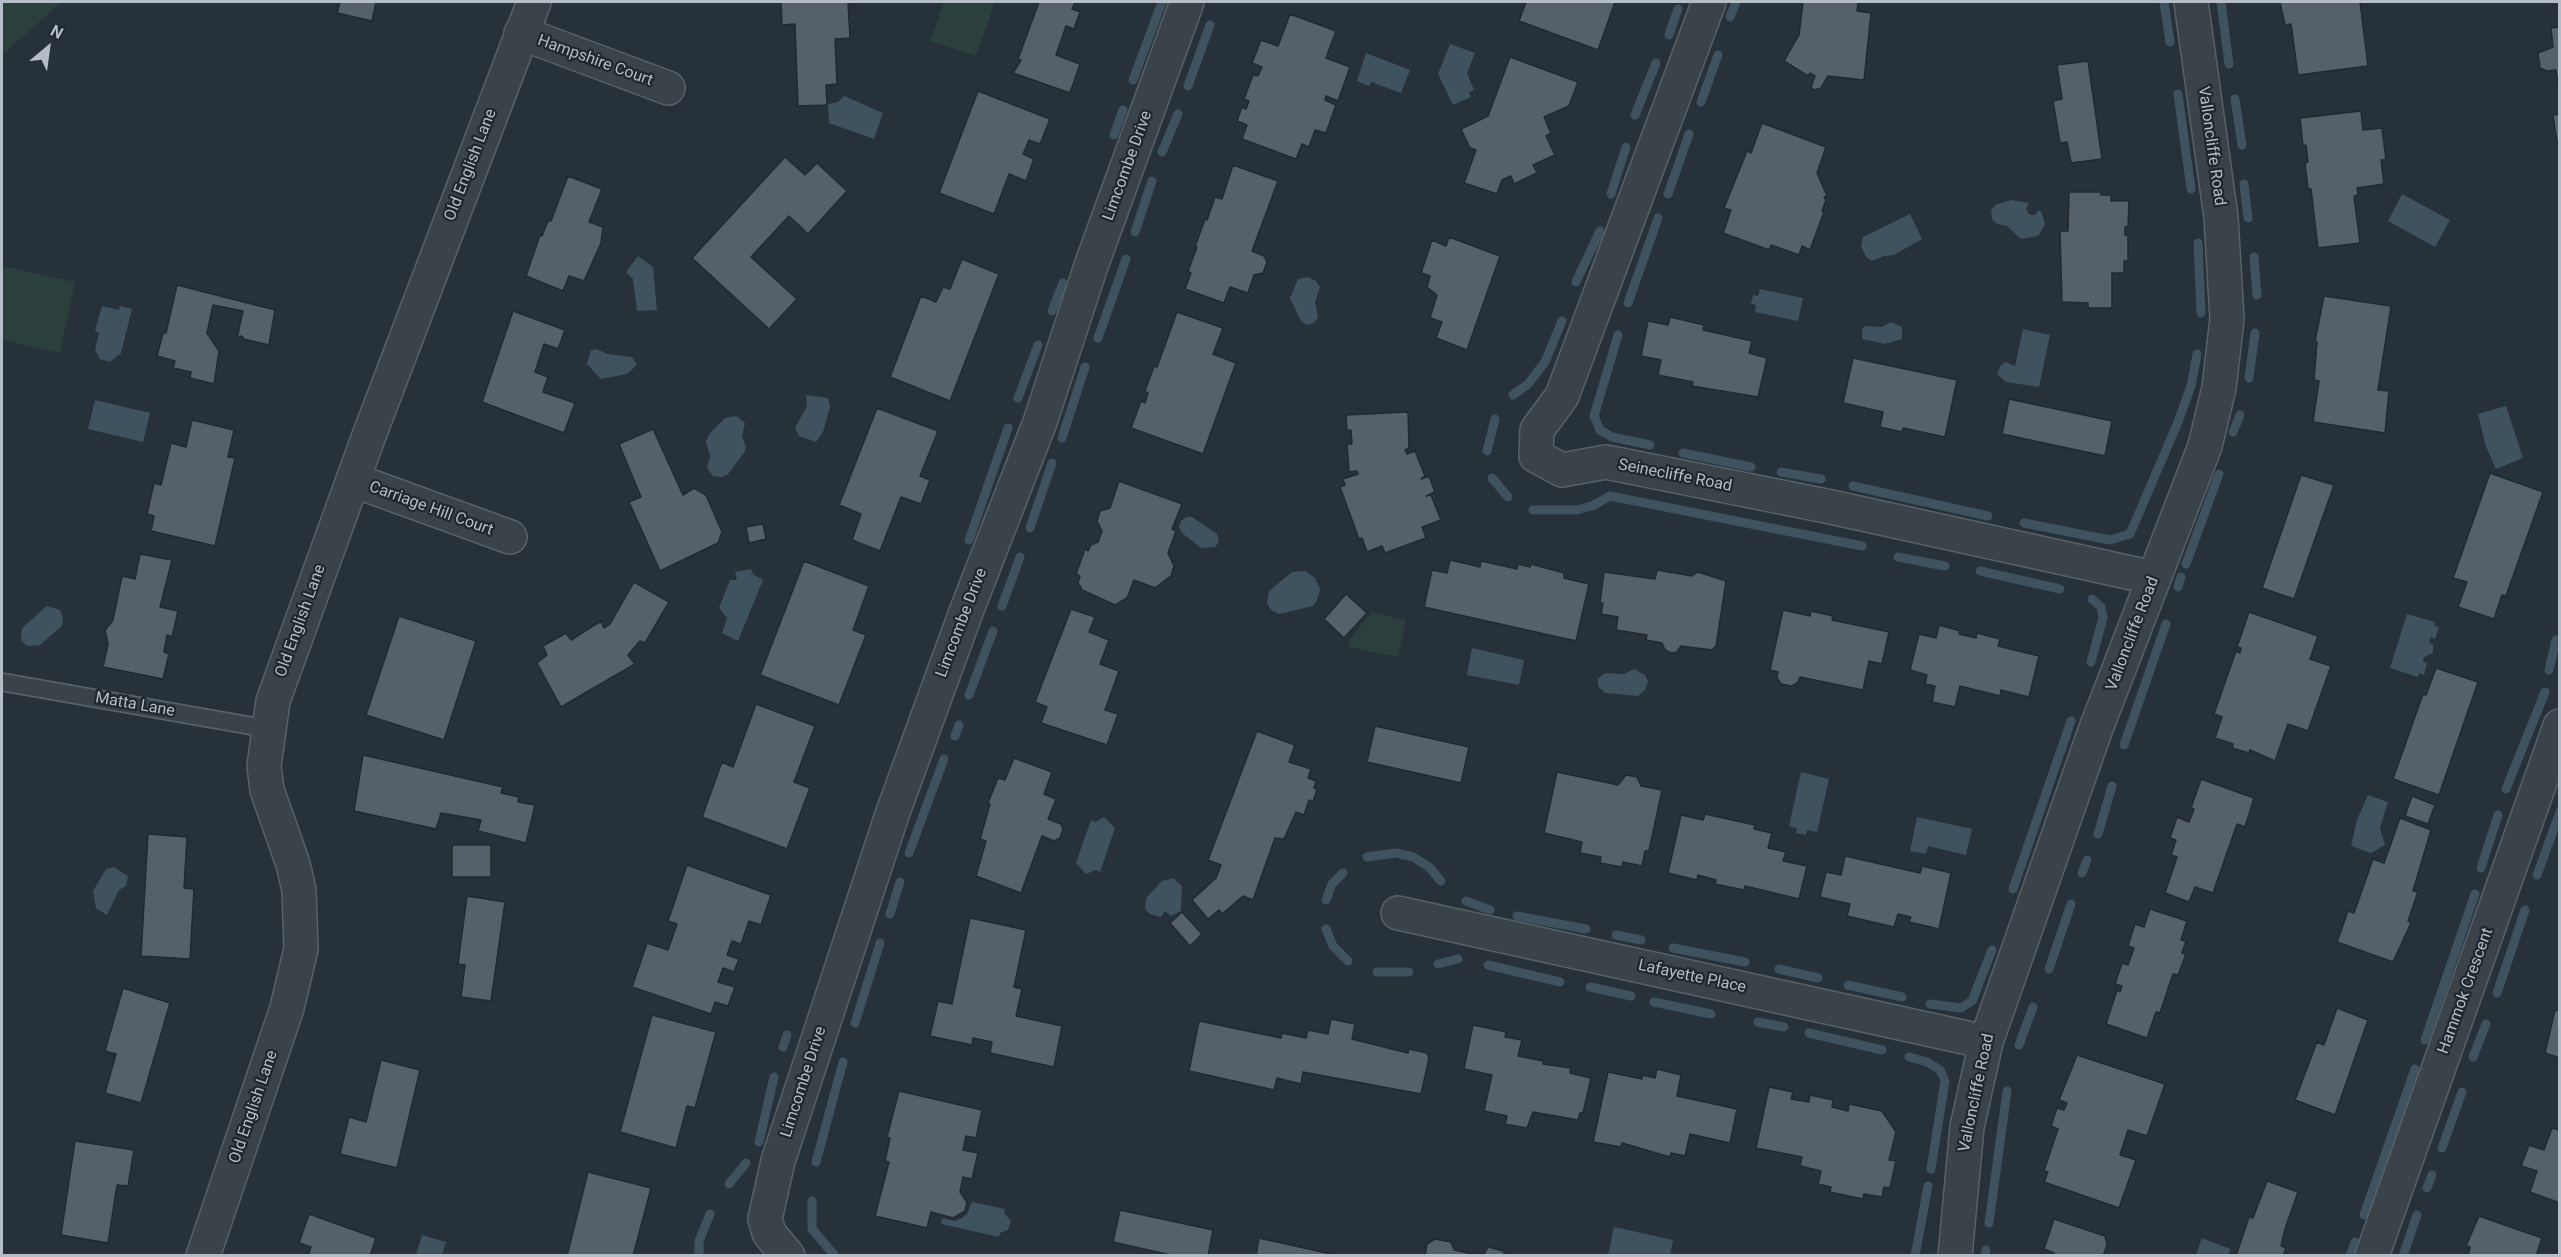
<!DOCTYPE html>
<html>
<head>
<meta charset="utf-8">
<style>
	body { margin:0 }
	#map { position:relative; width:2561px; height:1257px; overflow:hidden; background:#26313a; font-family:Roboto,sans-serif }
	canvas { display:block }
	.frame { position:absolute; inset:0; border:3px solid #b5bec6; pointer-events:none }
	.north { position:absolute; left:18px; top:18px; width:60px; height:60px; -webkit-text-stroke:4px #1f282f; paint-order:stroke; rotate:29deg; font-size:16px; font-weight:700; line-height:24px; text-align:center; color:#b5bec6 }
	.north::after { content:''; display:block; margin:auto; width:21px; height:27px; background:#b5bec6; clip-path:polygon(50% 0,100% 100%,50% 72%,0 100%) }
</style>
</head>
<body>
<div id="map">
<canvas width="2561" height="1257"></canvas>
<div class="frame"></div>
<div class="north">N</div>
</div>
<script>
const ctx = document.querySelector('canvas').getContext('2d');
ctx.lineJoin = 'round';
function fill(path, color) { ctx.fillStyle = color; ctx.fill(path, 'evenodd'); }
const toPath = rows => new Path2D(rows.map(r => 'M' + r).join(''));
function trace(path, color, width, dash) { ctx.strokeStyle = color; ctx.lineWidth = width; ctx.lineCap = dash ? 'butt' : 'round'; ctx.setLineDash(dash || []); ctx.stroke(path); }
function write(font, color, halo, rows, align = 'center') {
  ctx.font = font + ' Roboto,sans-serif'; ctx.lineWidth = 4.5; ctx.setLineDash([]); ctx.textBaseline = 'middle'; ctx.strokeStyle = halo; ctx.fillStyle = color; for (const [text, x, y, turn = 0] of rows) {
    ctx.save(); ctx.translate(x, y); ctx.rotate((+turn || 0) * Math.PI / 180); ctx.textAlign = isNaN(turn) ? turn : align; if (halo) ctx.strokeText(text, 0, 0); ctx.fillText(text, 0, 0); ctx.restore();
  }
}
const green = toPath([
	[2,2,62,2,2,55],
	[944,2,995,2,976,56,930,41],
	[2,266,75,282,60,353,2,340],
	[1372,612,1406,620,1398,657,1348,647,1350,639]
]);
const water = toPath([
	[1450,44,1475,53,1467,73,1474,90,1469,92,1471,97,1453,105,1438,74],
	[1366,53,1410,70,1401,93,1371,82,1369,86,1357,81],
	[844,96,883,113,874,139,829,123,828,104,838,102],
	[2402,194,2450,220,2435,247,2388,221],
	[2011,200,2029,203,2026,209,2030,215,2035,215,2039,210,2042,213,2045,225,2038,236,2021,239,2007,226,1997,224,1992,219,1991,211,1995,205],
	[1910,214,1922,239,1894,255,1884,256,1872,261,1866,257,1861,246,1863,237],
	[638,256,653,267,657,310,637,311,633,279,626,272],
	[1308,277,1316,281,1320,287,1315,302,1318,317,1314,323,1307,325,1301,321,1290,298,1298,279],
	[1760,289,1803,298,1798,321,1755,312,1756,305,1751,304,1753,295,1758,296],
	[102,306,119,310,120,306,132,309,121,353,110,362,100,359,95,350,99,333,95,331],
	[1891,322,1902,327,1902,339,1885,344,1862,339,1862,329,1865,326,1882,327],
	[2023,329,2050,335,2039,387,2006,382,1997,374,2001,365,2006,362,2015,366],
	[596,349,608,354,632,357,637,365,627,374,601,379,587,364,591,350],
	[806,395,828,398,830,407,823,432,816,442,799,436,795,428,807,406],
	[95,400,150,413,143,442,88,429],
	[2506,406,2523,458,2496,469,2486,447,2478,414],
	[736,416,745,423,742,436,746,447,744,453,728,474,722,477,713,476,707,468,710,456,706,442,709,434,725,418],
	[1192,517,1217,534,1219,542,1215,547,1201,548,1182,533,1179,527,1181,521,1186,517],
	[751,569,753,574,763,580,738,641,722,633,727,618,719,608,730,580,737,580,735,572],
	[1305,571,1315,578,1320,589,1317,601,1313,606,1279,614,1271,610,1267,603,1269,591,1292,572],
	[47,606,60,610,63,617,62,626,40,645,27,646,21,640,22,628],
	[2407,614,2435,622,2434,626,2439,627,2435,639,2431,637,2429,642,2433,645,2433,653,2424,657,2423,662,2427,663,2424,675,2419,673,2418,677,2390,668],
	[1472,648,1524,660,1519,685,1467,675],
	[1634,669,1645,675,1648,682,1645,690,1638,696,1605,693,1598,686,1598,679,1605,673,1624,674],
	[1801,772,1829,779,1817,832,1807,830,1806,835,1796,833,1797,828,1789,826],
	[2368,795,2388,802,2380,828,2385,845,2371,853,2351,846,2357,820],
	[1104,817,1115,828,1100,872,1096,870,1086,874,1076,863,1091,820,1095,822],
	[1917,817,1972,829,1966,855,1928,846,1926,854,1910,851],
	[114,867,128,876,126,886,119,890,107,915,96,908,93,891,106,869],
	[1173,878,1182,886,1181,911,1171,916,1165,911,1161,917,1150,914,1145,909,1146,898,1162,881],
	[972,1202,1005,1209,1004,1213,1011,1221,1008,1230,1000,1233,999,1237,941,1224,942,1218,955,1221,962,1218,967,1214],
	[1614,1227,1673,1240,1670,1255,1608,1255],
	[422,1235,446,1242,442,1255,416,1255],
	[2202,1238,2230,1249,2228,1255,2196,1255]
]);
const stream = toPath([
	[2164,2,2170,42],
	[2221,2,2229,64],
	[1730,17,1736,2],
	[1669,35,1678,9],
	[1133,80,1162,2],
	[1188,86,1210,25],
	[2178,94,2191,189],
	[2235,99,2242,145],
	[1701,102,1718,55],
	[1635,115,1656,63],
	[1114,135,1123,110],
	[1162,152,1178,114],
	[2244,184,2248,218],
	[1611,194,1626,147],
	[1668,194,1689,134],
	[1135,232,1152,181],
	[2198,243,2201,313],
	[2254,257,2257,295],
	[1576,282,1600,231],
	[1628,303,1658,218],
	[1052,311,1063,283],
	[1618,335,1594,416,1600,430,1612,437,1650,445],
	[1098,338,1126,259],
	[2249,378,2255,333],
	[1513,395,1528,384,1545,362,1562,321],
	[1018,398,1038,345],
	[2233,432,2240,415],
	[1062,438,1085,367],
	[1487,451,1495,419],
	[1683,453,1751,467],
	[1781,472,1821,479],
	[1492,478,1508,497],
	[1853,486,1988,516],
	[1533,510,1576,510,1592,506,1610,496,1862,546],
	[2024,523,2110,540,2130,534,2178,422,2191,386,2197,354],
	[1030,528,1052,463],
	[969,540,1008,428],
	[1898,557,1945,566],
	[2186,564,2219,474],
	[1980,571,2060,589],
	[2178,587,2181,577],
	[1002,606,1020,557],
	[2091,662,2103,618,2101,607,2092,599],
	[2549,670,2556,640],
	[969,695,993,631],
	[955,736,959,725],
	[2124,745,2166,624],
	[2506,789,2545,692],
	[2098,834,2112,786],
	[909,853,944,759],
	[1367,857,1396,853,1413,857,1429,867,1441,881],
	[2481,868,2498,815],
	[2082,873,2087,860],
	[2537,875,2560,812],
	[2013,889,2071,721],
	[1326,900,1332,884,1343,873],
	[1466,901,1490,910],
	[890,914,900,882],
	[1517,916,1586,929],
	[1326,929,1333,946,1348,961],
	[1616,935,1641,940],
	[1673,948,1745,962],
	[1438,964,1458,959],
	[1488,965,1560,982],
	[1779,969,1818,978],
	[2049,969,2071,904],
	[1377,972,1409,972],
	[1848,985,1902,997],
	[1590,987,1631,996],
	[2497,993,2525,910],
	[1654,1002,1711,1014],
	[1930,1004,1961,1008,1972,1001,1992,950],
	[1758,1022,1784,1027],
	[855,1023,880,943],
	[1809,1033,1882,1050],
	[2425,1040,2475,894],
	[2019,1045,2033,1007],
	[783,1047,787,1035],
	[1909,1057,1927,1062,1940,1070,1945,1081,1931,1169],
	[2473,1057,2486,1024],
	[759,1142,774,1077],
	[2442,1148,2462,1092],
	[816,1162,843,1062],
	[729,1184,746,1163],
	[2427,1188,2432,1175],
	[812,1201,812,1229,835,1256],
	[2364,1215,2415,1069],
	[1989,1223,2007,1091],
	[699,1256,699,1241,710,1214],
	[1915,1256,1928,1186],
	[1985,1256,1986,1250],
	[2350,1256,2355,1242],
	[2403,1256,2417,1215]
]);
const building = toPath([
	[340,2,376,2,372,21,337,13,340,2],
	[781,2,848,2,850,38,835,39,837,84,826,85,827,105,798,106,795,24,782,25,781,2],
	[1039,2,1075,2,1072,9,1080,12,1074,29,1066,26,1056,55,1080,64,1070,93,1013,73,1021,60,1018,59,1039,2],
	[1526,2,1615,2,1598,50,1519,21,1526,2],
	[1803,2,1858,2,1857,11,1871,13,1864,80,1828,76,1821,88,1814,90,1811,87,1815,76,1810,73,1808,76,1784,61,1799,35,1803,2],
	[2280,2,2360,2,2368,66,2298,75,2291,24,2285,25,2280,2],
	[1290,14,1336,31,1326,58,1350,67,1338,101,1326,96,1325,100,1336,105,1326,133,1315,130,1309,147,1302,144,1296,159,1242,139,1247,125,1237,121,1242,107,1246,109,1249,101,1244,99,1253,75,1258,76,1262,67,1252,63,1261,40,1278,46,1290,14],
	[2560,27,2560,84,2558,85,2556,70,2547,71,2540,68,2538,53,2553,47,2551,28,2560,27],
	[1510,57,1578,82,1569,106,1544,117,1551,133,1546,136,1555,155,1533,165,1537,173,1514,184,1511,176,1502,180,1497,194,1464,183,1476,150,1470,148,1461,129,1488,116,1510,57],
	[2088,61,2102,159,2071,163,2067,142,2060,143,2053,101,2062,99,2057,65,2088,61],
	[978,91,1050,119,1040,144,1029,140,1023,154,1034,159,1026,181,1009,174,994,214,939,193,978,91],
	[2361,111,2363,130,2382,128,2386,160,2381,160,2384,184,2357,188,2358,195,2354,196,2360,243,2318,248,2311,189,2308,189,2305,163,2308,162,2306,145,2303,146,2300,118,2361,111],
	[2560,114,2560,142,2557,142,2553,115,2560,114],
	[1762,123,1826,147,1817,173,1827,196,1824,197,1826,200,1822,211,1824,212,1810,250,1802,246,1799,255,1771,245,1769,250,1723,233,1731,210,1724,208,1747,151,1751,153,1762,123],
	[785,157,805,175,817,163,847,191,808,234,789,216,751,257,797,299,769,329,692,258,785,157],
	[1233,165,1278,181,1252,251,1264,256,1267,262,1263,273,1254,275,1248,293,1230,287,1224,303,1185,289,1191,273,1188,271,1197,247,1195,247,1205,219,1207,220,1215,197,1222,199,1233,165],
	[568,176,602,189,589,222,603,227,601,243,584,281,569,276,563,291,526,276,540,235,542,236,548,221,551,221,568,176],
	[2069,192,2101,192,2101,195,2111,195,2111,201,2129,201,2128,227,2125,227,2125,235,2128,236,2128,261,2124,261,2124,273,2112,273,2112,308,2088,308,2088,303,2062,302,2060,231,2068,231,2069,192],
	[1449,237,1500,256,1467,350,1436,338,1442,322,1430,318,1437,295,1427,287,1430,276,1421,273,1432,240,1446,246,1449,237],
	[962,259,999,274,950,401,890,377,921,296,936,302,943,287,950,289,962,259],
	[177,285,275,310,269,345,243,339,243,337,240,336,237,338,243,311,213,305,207,333,219,351,214,384,190,378,191,372,173,368,175,361,157,356,163,333,166,333,177,285],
	[2324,296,2391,306,2378,390,2389,391,2385,433,2313,422,2319,381,2314,380,2317,342,2315,341,2324,296],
	[513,311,565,330,558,349,544,344,535,372,548,377,543,392,575,403,564,433,482,402,513,311],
	[1177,312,1223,328,1213,354,1236,363,1203,454,1131,428,1141,401,1145,403,1148,393,1145,391,1154,366,1157,367,1177,312],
	[1670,317,1704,325,1703,330,1752,341,1749,353,1767,358,1758,397,1692,386,1693,382,1658,375,1661,360,1641,356,1648,321,1668,325,1670,317],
	[1853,358,1957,380,1945,437,1903,428,1902,432,1880,427,1883,412,1843,403,1853,358],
	[2009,399,2112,421,2105,456,2002,434,2009,399],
	[877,408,938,431,920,476,930,480,921,504,901,497,880,551,852,540,861,514,839,505,877,408],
	[1408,412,1409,448,1405,450,1407,454,1415,451,1425,476,1421,479,1429,476,1435,492,1426,496,1431,495,1441,520,1422,527,1426,538,1385,553,1382,546,1367,552,1362,538,1359,539,1340,487,1345,485,1343,479,1358,474,1357,471,1349,472,1347,444,1352,444,1351,430,1347,431,1346,415,1408,412],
	[192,420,234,430,228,457,235,458,215,546,151,531,154,516,147,514,154,483,161,485,171,443,186,447,192,420],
	[653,429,683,495,694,488,706,495,722,532,718,543,660,571,629,502,641,497,619,444,653,429],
	[2490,473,2543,492,2506,596,2502,595,2494,619,2458,607,2467,582,2453,578,2490,473],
	[2301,475,2334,485,2294,599,2262,588,2301,475],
	[1119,481,1182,504,1172,529,1176,531,1168,553,1174,566,1171,576,1155,588,1134,580,1127,598,1115,605,1082,590,1078,582,1080,576,1076,574,1085,549,1088,551,1091,545,1098,542,1102,531,1097,521,1100,511,1110,508,1119,481],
	[763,524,766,539,749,543,746,527,763,524],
	[140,554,172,560,160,607,178,611,172,637,167,635,164,652,169,654,163,679,103,667,108,644,105,630,113,620,122,576,135,579,140,554],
	[1450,560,1480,567,1481,561,1517,569,1518,564,1530,567,1531,564,1564,573,1564,578,1589,584,1576,641,1424,607,1432,570,1447,573,1450,560],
	[804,561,869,586,853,630,866,635,839,705,760,675,804,561],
	[1657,570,1692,576,1698,572,1726,581,1716,646,1712,650,1681,646,1677,652,1671,653,1665,650,1662,643,1646,640,1647,635,1616,630,1618,617,1601,614,1603,603,1600,603,1604,572,1655,579,1657,570],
	[634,582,669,602,645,643,640,641,628,655,635,664,561,707,537,663,547,655,543,646,566,633,571,640,601,621,604,628,610,624,634,582],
	[1346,594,1367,613,1344,638,1324,619,1346,594],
	[1071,609,1095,617,1089,632,1109,640,1100,664,1119,671,1105,710,1118,714,1107,745,1041,723,1047,707,1035,702,1071,609],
	[1783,610,1810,616,1811,611,1833,616,1832,620,1889,632,1882,664,1869,661,1863,690,1800,677,1798,682,1792,686,1781,684,1777,677,1778,672,1770,670,1783,610],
	[2249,612,2318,636,2310,659,2331,666,2308,731,2288,724,2275,761,2250,750,2249,753,2232,748,2233,744,2215,738,2222,717,2214,714,2236,651,2240,653,2241,648,2237,647,2249,612],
	[399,616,476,641,444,740,366,715,399,616],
	[1939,625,1960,631,1959,634,1976,638,1977,633,2000,639,1998,646,2039,656,2029,697,2001,690,2000,696,1960,686,1955,707,1932,702,1935,686,1925,684,1927,675,1910,670,1919,634,1936,638,1939,625],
	[2436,668,2478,682,2439,795,2393,779,2423,694,2426,695,2436,668],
	[756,704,815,726,794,782,810,788,787,849,702,817,722,762,733,767,756,704],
	[1375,726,1469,747,1461,783,1367,762,1375,726],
	[1257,731,1295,745,1289,762,1311,769,1308,778,1316,781,1314,788,1317,789,1313,802,1309,800,1304,815,1296,812,1284,839,1275,838,1253,900,1243,896,1222,914,1219,910,1208,919,1192,900,1216,878,1221,865,1208,860,1257,731],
	[363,755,503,787,501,793,519,797,518,802,535,805,526,843,478,831,481,820,441,813,436,829,354,811,363,755],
	[1014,758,1052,772,1044,794,1056,799,1048,819,1061,824,1063,829,1060,838,1054,841,1042,836,1021,893,976,876,986,841,980,839,990,804,988,803,998,778,1005,780,1014,758],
	[1557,772,1618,785,1626,775,1637,777,1641,786,1662,790,1649,851,1645,851,1642,866,1623,862,1622,867,1600,863,1601,857,1580,853,1582,842,1544,833,1557,772],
	[2201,779,2254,798,2245,827,2237,824,2213,893,2195,887,2189,902,2165,893,2177,857,2171,855,2176,840,2170,838,2177,817,2189,822,2194,809,2191,808,2201,779],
	[2412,796,2435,805,2428,824,2405,816,2412,796],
	[1705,814,1755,825,1754,829,1772,833,1768,848,1786,852,1783,861,1807,866,1799,899,1745,886,1744,890,1715,884,1716,880,1698,875,1697,880,1668,873,1681,815,1703,820,1705,814],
	[2400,818,2431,830,2413,891,2418,892,2408,921,2411,923,2393,962,2337,942,2348,911,2354,913,2373,859,2384,863,2400,818],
	[148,834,187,837,184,888,194,889,190,959,141,956,148,834],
	[452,845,491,845,491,877,452,877,452,845],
	[1845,856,1920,873,1922,866,1951,873,1939,929,1909,922,1911,917,1898,914,1894,927,1847,916,1850,904,1820,897,1826,872,1841,875,1845,856],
	[687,865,771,895,761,925,749,921,741,944,732,941,727,955,739,959,734,972,723,968,718,982,735,987,728,1006,715,1002,711,1014,632,987,647,943,668,950,677,924,668,921,687,865],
	[467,896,505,902,491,1001,461,997,465,965,458,964,467,896],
	[2150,909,2187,921,2181,940,2186,941,2182,953,2186,954,2178,975,2173,974,2160,1013,2156,1012,2147,1038,2106,1024,2117,990,2120,992,2122,986,2115,984,2122,963,2128,965,2134,948,2128,946,2135,924,2144,927,2150,909],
	[1182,912,1202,934,1190,946,1170,923,1182,912],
	[970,918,1026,930,1014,987,1022,989,1016,1016,1062,1026,1054,1067,990,1053,992,1042,973,1038,972,1045,930,1036,938,1001,952,1004,970,918],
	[123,988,170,1003,141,1103,105,1093,116,1054,105,1051,123,988],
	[2337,1008,2368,1020,2335,1115,2295,1100,2317,1042,2324,1045,2337,1008],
	[2555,1010,2560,1011,2560,1058,2545,1053,2555,1010],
	[652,1015,716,1032,695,1108,687,1106,676,1148,620,1132,652,1015],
	[1331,1019,1355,1024,1352,1039,1408,1053,1409,1049,1427,1053,1429,1058,1421,1094,1303,1072,1301,1084,1277,1078,1274,1090,1189,1071,1199,1021,1281,1038,1282,1033,1306,1038,1308,1030,1328,1034,1331,1019],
	[1473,1025,1506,1032,1505,1037,1522,1040,1518,1056,1543,1061,1543,1064,1571,1068,1570,1073,1591,1078,1583,1113,1580,1113,1578,1120,1533,1112,1527,1128,1505,1124,1507,1116,1484,1111,1492,1075,1464,1069,1473,1025],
	[2077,1055,2165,1084,2147,1136,2128,1130,2120,1155,2136,1160,2119,1208,2044,1182,2048,1172,2044,1171,2058,1129,2051,1126,2057,1108,2064,1110,2067,1103,2059,1100,2077,1055],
	[381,1060,420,1070,397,1168,340,1154,349,1117,366,1122,381,1060],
	[1657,1069,1681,1075,1677,1096,1737,1109,1730,1143,1690,1134,1685,1156,1671,1153,1670,1157,1622,1143,1621,1147,1593,1142,1608,1072,1642,1079,1642,1075,1655,1078,1657,1069],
	[1769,1087,1793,1092,1791,1099,1809,1102,1810,1095,1833,1100,1832,1107,1848,1111,1849,1104,1882,1111,1896,1132,1889,1160,1896,1161,1890,1188,1884,1187,1882,1197,1864,1194,1863,1199,1830,1192,1831,1187,1818,1184,1821,1171,1800,1166,1802,1157,1756,1148,1769,1087],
	[899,1091,982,1110,976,1138,966,1136,963,1150,978,1153,972,1179,963,1177,960,1192,967,1202,965,1211,953,1218,931,1212,927,1228,875,1216,889,1162,885,1161,890,1138,887,1137,899,1091],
	[2552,1128,2560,1130,2560,1203,2530,1192,2537,1171,2521,1166,2529,1145,2544,1150,2552,1128],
	[75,1141,134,1150,128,1186,117,1185,108,1243,61,1235,75,1141],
	[588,1172,651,1188,633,1256,567,1256,588,1172],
	[2267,1181,2298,1192,2285,1229,2281,1246,2286,1248,2283,1256,2236,1256,2249,1217,2253,1218,2267,1181],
	[1120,1210,1213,1230,1208,1256,1175,1256,1113,1242,1120,1210],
	[309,1214,376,1238,370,1256,308,1256,311,1247,299,1243,309,1214],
	[2479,1216,2542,1238,2536,1256,2468,1256,2470,1247,2466,1246,2479,1216],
	[2054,1219,2105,1236,2107,1245,2103,1256,2053,1256,2054,1253,2044,1249,2054,1219],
	[1259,1238,1340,1256,1256,1256,1259,1238],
	[1435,1239,1451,1242,1454,1250,1482,1256,1425,1256,1427,1244,1435,1239],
	[1488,1247,1503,1251,1506,1256,1483,1256,1488,1247]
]);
const service = toPath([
	[2,682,269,729]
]);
const minor = toPath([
	[1709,2,1562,396,1537,430,1536,456,1562,470,1606,462,1831,507,2154,578],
	[521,33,668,88],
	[353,480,510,537],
	[1398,913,1986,1042],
	[203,1256,287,1008,301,949,299,890,293,864,267,790,264,766,273,701,367,441,534,2],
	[788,1256,769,1233,765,1219,778,1161,893,812,966,612,1040,422,1091,266,1187,2],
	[1955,1256,1967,1127,1986,1042,2095,731,2205,446,2219,388,2227,319,2221,217,2191,2],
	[2372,1256,2560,726]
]);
const streetNames = [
	["Hampshire Court",595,61,20],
	["Valloncliffe Road",2211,146,82],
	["Old English Lane",471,165,-69],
	["Limcombe Drive",1128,166,-70],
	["Seinecliffe Road",1675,476,11],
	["Carriage Hill Court",431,509,20],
	["Old English Lane",301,621,-70],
	["Limcombe Drive",962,623,-69],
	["Valloncliffe Road",2133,634,-69],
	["Matta Lane",135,705,10],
	["Lafayette Place",1692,977,12],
	["Hammok Crescent",2466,991,-70],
	["Limcombe Drive",804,1082,-72],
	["Valloncliffe Road",1977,1093,-78],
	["Old English Lane",254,1107,-71]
];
fill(green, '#2b3f3c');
fill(water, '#3e5260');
trace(stream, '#3e5260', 9);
fill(building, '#54606a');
trace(building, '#212a31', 1.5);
trace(service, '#586168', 20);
trace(minor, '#586168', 36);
trace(service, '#3a434a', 16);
trace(minor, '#3a434a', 33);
write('16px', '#b5bec6', '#1f282f', streetNames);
</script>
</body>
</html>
